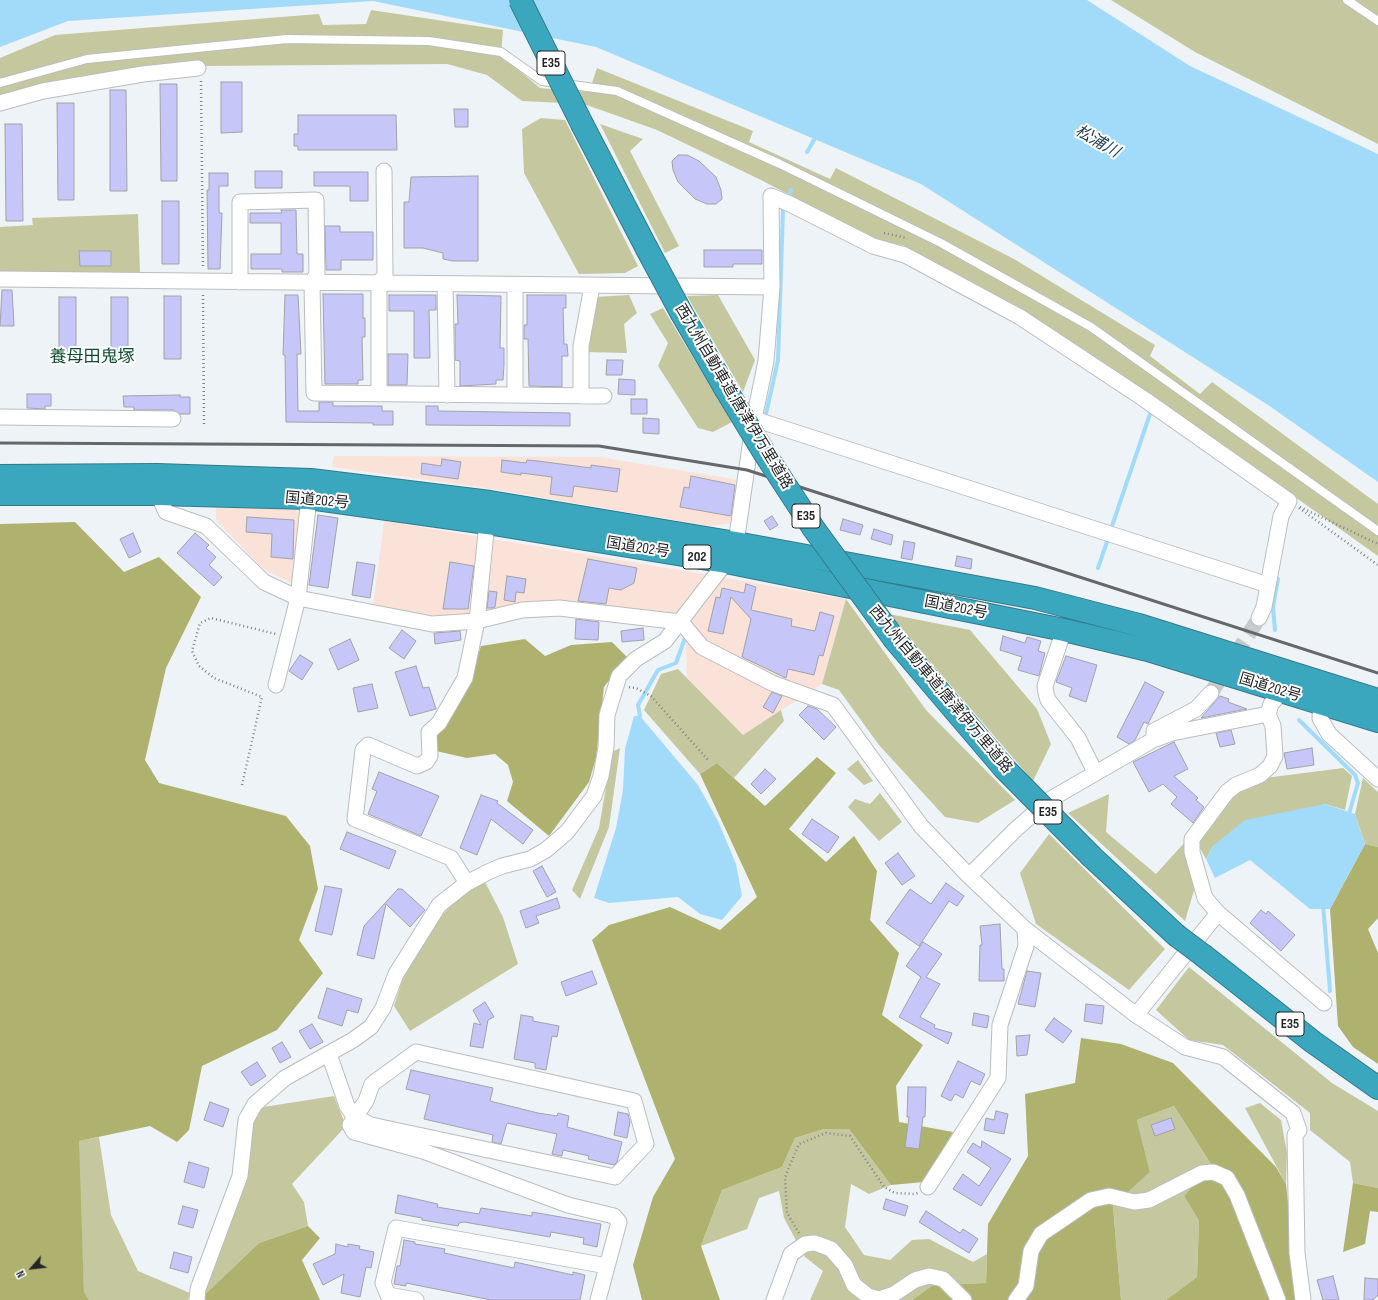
<!DOCTYPE html>
<html>
<head>
<meta charset="utf-8">
<style>
	body { margin:0 }
	#map { position:relative; width:1378px; height:1300px; overflow:hidden; background:#eef3f7; font-family:"Sofia Sans Condensed",sans-serif }
	canvas { display:block }
	.north { position:absolute; left:12px; top:1248px; width:40px; height:40px; -webkit-text-stroke:3px #fff; paint-order:stroke; rotate:242deg; font-size:11px; font-weight:700; line-height:16px; text-align:center; color:#242527 }
	.north::after { content:''; display:block; margin:auto; width:14px; height:18px; background:#242527; clip-path:polygon(50% 0,100% 100%,50% 72%,0 100%) }
</style>
</head>
<body>
<div id="map">
<canvas width="1378" height="1300"></canvas>
<div class="north">N</div>
</div>
<script>
const ctx = document.querySelector('canvas').getContext('2d');
ctx.lineJoin = 'round';
function fill(path, color) { ctx.fillStyle = color; ctx.fill(path, 'evenodd'); }
const toPath = rows => new Path2D(rows.map(r => 'M' + r).join(''));
function trace(path, color, width, dash) { ctx.strokeStyle = color; ctx.lineWidth = width; ctx.lineCap = dash ? 'butt' : 'round'; ctx.setLineDash(dash || []); ctx.stroke(path); }
function write(font, color, halo, rows, align = 'center') {
  ctx.font = font + ' "Sofia Sans Condensed","Noto Sans JP",sans-serif'; ctx.lineWidth = 4; ctx.setLineDash([]); ctx.textBaseline = 'middle'; ctx.strokeStyle = halo; ctx.fillStyle = color; for (const [text, x, y, turn = 0] of rows) {
    ctx.save(); ctx.translate(x, y); ctx.rotate((+turn || 0) * Math.PI / 180); ctx.textAlign = isNaN(turn) ? turn : align; if (halo) ctx.strokeText(text, 0, 0); ctx.fillText(text, 0, 0); ctx.restore();
  }
}
const commercial = toPath([
	[334,456,600,457,740,480,735,523,708,526,486,488,332,467],
	[216,506,296,510,304,518,296,585,264,570,216,520],
	[384,521,703,574,846,599,822,684,743,735,687,678,685,618,489,614,444,618,373,606]
]);
const green = toPath([
	[1111,0,1378,0,1378,144,1195,52],
	[371,10,503,30,501,55,540,88,589,92,597,68,753,131,749,142,830,179,836,168,1014,259,1155,345,1150,356,1200,394,1212,382,1378,504,1378,556,1149,393,1011,304,903,245,876,241,763,181,657,130,584,104,522,101,487,75,447,64,207,66,193,63,0,99,0,58,55,35,319,14,323,25,366,24],
	[541,118,565,120,638,266,625,273,579,274,524,173,522,129],
	[600,124,643,139,630,151,679,246,665,253],
	[138,214,140,272,0,273,0,227,33,225,32,218],
	[629,295,637,313,624,324,627,353,586,352,594,297],
	[718,295,755,360,743,392,687,296],
	[663,308,732,422,713,432,698,428,658,366,668,343,650,314],
	[846,599,926,710,1015,800,978,823,945,817,879,745,839,690,822,684],
	[889,614,970,630,1037,709,1051,744,1033,781],
	[678,669,743,735,781,710,784,721,734,778,717,763,700,774,644,710,661,674],
	[620,748,609,827,580,899,572,890,599,828,612,752],
	[858,760,873,781,864,785,847,769],
	[1343,768,1352,776,1345,810,1325,804,1213,846,1206,859,1197,843,1234,792,1265,778],
	[1363,778,1378,792,1378,847,1365,844,1355,814],
	[880,793,902,822,879,841,848,807,855,799,870,804],
	[1109,794,1106,832,1156,874,1185,842,1195,887,1185,921,1068,813],
	[1049,834,1165,949,1129,990,1036,924,1020,873],
	[485,882,503,917,518,964,410,1031,394,1006,404,975,443,914,465,891],
	[1189,967,1332,1083,1378,1111,1378,1188,1353,1183,1350,1162,1310,1130,1310,1113,1223,1045,1189,1040,1156,1010],
	[334,1096,346,1126,292,1184,304,1202,308,1226,259,1243,201,1298,245,1185,248,1125,257,1108],
	[1260,1103,1281,1120,1287,1153,1286,1184,1245,1108],
	[1174,1106,1211,1164,1184,1196,1199,1221,1197,1277,1166,1300,1121,1300,1113,1206,1150,1172,1137,1120],
	[824,1129,849,1129,891,1185,869,1194,851,1184,845,1227,864,1255,890,1260,912,1240,929,1239,973,1262,987,1254,986,1283,933,1285,912,1300,810,1300,823,1271,805,1257,784,1218,779,1191,759,1198,747,1229,701,1246,722,1190,782,1167,795,1138],
	[99,1137,111,1215,138,1271,190,1293,188,1300,89,1300,84,1293,78,1141]
]);
const forest = toPath([
	[75,522,124,572,159,557,201,597,166,668,145,760,159,783,286,816,310,846,318,889,299,940,323,973,277,1030,202,1066,189,1130,177,1142,150,1126,79,1141,84,1292,89,1300,0,1300,0,524],
	[525,639,545,656,571,645,612,642,627,657,604,687,596,758,589,782,549,836,507,801,513,782,508,765,495,754,467,758,436,751,434,736,470,679,481,646],
	[817,757,836,773,789,829,826,862,854,836,877,871,870,920,899,953,882,1015,923,1045,896,1086,899,1122,953,1132,924,1182,891,1185,849,1129,824,1129,795,1138,782,1167,722,1190,701,1246,720,1300,642,1300,633,1265,653,1197,675,1159,592,940,609,925,670,907,720,930,757,897,700,774,717,763,765,806],
	[1365,844,1378,847,1378,918,1368,929,1378,953,1378,1064,1353,1047,1338,1026,1330,909],
	[1081,1038,1121,1044,1173,1063,1276,1167,1286,1184,1299,1300,1166,1300,1197,1277,1199,1221,1184,1196,1211,1164,1174,1106,1137,1120,1150,1172,1113,1206,1121,1300,912,1300,933,1285,986,1283,988,1224,1028,1156,1025,1094,1075,1083],
	[1353,1183,1378,1188,1378,1212,1370,1211,1365,1244,1343,1252],
	[308,1226,320,1238,302,1260,320,1300,202,1300,201,1298,259,1243]
]);
const water = toPath([
	[0,0,1087,0,1190,66,1378,154,1378,482,1268,405,921,184,596,47,373,1,68,21,0,47],
	[634,716,640,716,698,785,718,821,736,864,742,896,722,920,700,914,678,897,609,903,594,898,616,828,623,790,625,749],
	[1325,804,1355,814,1365,844,1330,909,1310,909,1250,860,1215,878,1206,859,1213,846,1245,820]
]);
const stream = toPath([
	[807,152,817,135],
	[766,414,778,360,783,210,791,190],
	[1112,526,1151,411,1153,413],
	[1098,568,1108,539],
	[1275,630,1273,607,1278,579],
	[640,716,638,705,658,670,676,663,685,638],
	[1299,720,1355,775,1358,783,1348,817],
	[1323,904,1330,991]
]);
const building = toPath([
	[221,82,242,82,242,132,221,133,221,82],
	[160,84,177,84,177,181,161,181,160,84],
	[110,90,126,90,127,191,110,191,110,90],
	[57,103,74,103,74,200,58,200,57,103],
	[454,109,468,109,468,127,455,127,454,109],
	[298,115,396,115,397,150,298,150,298,146,294,146,294,134,298,134,298,115],
	[5,124,22,124,23,221,6,221,5,124],
	[678,155,687,155,699,161,716,177,721,190,722,199,716,204,707,204,695,199,678,182,673,170,672,161,678,155],
	[255,171,282,171,282,188,255,188,255,171],
	[314,172,368,172,368,201,350,201,350,186,314,186,314,172],
	[209,173,228,173,228,186,219,186,219,213,222,213,220,269,208,269,207,190,209,190,209,173],
	[478,176,478,261,453,261,443,259,443,253,423,248,404,248,404,202,409,202,411,177,478,176],
	[162,201,179,201,179,264,162,264,162,201],
	[281,210,296,210,297,254,303,254,303,272,282,272,282,269,251,269,251,254,281,254,281,223,250,223,250,213,282,213,281,210],
	[325,226,340,226,340,232,373,232,373,260,341,260,341,270,326,270,325,226],
	[704,250,762,250,762,264,733,264,733,267,704,267,704,250],
	[79,251,111,251,111,266,80,266,79,251],
	[2,290,12,290,14,326,0,326,2,290],
	[323,294,363,294,363,318,365,318,365,337,362,337,363,380,358,380,358,384,325,384,323,294],
	[285,295,298,295,301,354,297,354,298,411,319,411,319,402,333,402,333,406,382,406,382,411,393,411,393,425,373,425,373,423,286,422,285,355,283,355,285,295],
	[389,295,436,295,436,310,429,310,430,358,414,358,414,311,389,311,389,295],
	[457,295,501,296,500,348,504,348,504,365,503,380,496,380,496,384,460,386,460,361,455,360,455,324,458,324,457,295],
	[527,295,566,295,566,308,563,308,564,344,567,344,568,356,562,356,562,387,529,386,528,339,524,339,524,325,527,325,527,295],
	[164,296,181,296,181,359,164,359,164,296],
	[59,297,76,297,76,360,59,360,59,297],
	[111,297,128,297,128,360,111,360,111,297],
	[388,354,408,354,407,385,388,385,388,354],
	[607,360,623,360,622,375,606,375,607,360],
	[619,379,635,380,635,395,618,394,619,379],
	[27,394,51,394,51,406,45,406,45,409,27,408,27,394],
	[180,395,180,397,190,397,190,414,180,414,173,410,134,410,134,407,124,407,123,396,180,395],
	[631,399,647,399,647,414,631,414,631,399],
	[426,406,438,406,438,411,570,413,570,426,426,425,426,406],
	[643,418,659,419,659,434,643,433,643,418],
	[442,459,461,462,458,479,421,474,422,463,441,466,442,459],
	[502,460,526,463,527,460,538,461,591,468,591,465,620,469,617,492,574,486,572,497,550,494,552,477,521,473,521,475,501,472,502,460],
	[691,476,735,485,731,516,680,507,684,487,689,488,691,476],
	[318,515,338,518,328,588,309,585,318,515],
	[772,516,778,525,770,530,764,521,772,516],
	[247,517,294,520,293,559,271,557,272,534,246,532,247,517],
	[843,519,863,525,860,535,840,530,843,519],
	[874,529,893,535,891,545,871,539,874,529],
	[133,533,141,552,129,558,120,539,133,533],
	[195,533,209,545,206,548,216,557,209,565,222,577,214,586,177,553,195,533],
	[904,541,915,543,912,560,901,558,904,541],
	[957,556,972,559,971,569,955,566,957,556],
	[588,559,637,568,634,583,621,590,609,588,606,604,578,601,588,559],
	[357,562,375,565,370,598,352,595,357,562],
	[450,562,474,566,468,609,443,609,450,562],
	[507,576,526,579,524,593,516,592,515,602,504,600,507,576],
	[746,584,756,587,751,610,792,619,791,626,815,631,820,612,834,616,823,656,819,655,814,675,788,669,786,678,742,657,751,619,731,597,723,634,708,631,716,597,720,598,722,588,744,593,746,584],
	[489,591,497,592,495,607,492,608,487,608,489,591],
	[576,619,599,622,598,640,575,639,576,619],
	[643,628,644,640,622,642,621,631,643,628],
	[402,630,416,641,404,659,389,648,402,630],
	[460,631,461,640,435,644,434,633,460,631],
	[1003,636,1025,643,1027,637,1041,641,1038,651,1045,653,1039,676,1018,670,1022,657,1000,650,1003,636],
	[350,639,359,660,338,670,329,649,350,639],
	[300,655,313,663,302,680,289,671,300,655],
	[1066,656,1097,665,1086,702,1069,696,1072,688,1056,682,1066,656],
	[416,666,423,688,429,687,436,709,410,716,395,672,416,666],
	[1145,682,1164,692,1148,724,1144,722,1135,740,1129,744,1117,737,1145,682],
	[372,684,378,708,358,712,353,688,372,684],
	[772,692,782,696,773,713,763,707,772,692],
	[1220,696,1229,699,1228,702,1247,709,1201,718,1220,696],
	[808,706,817,709,836,727,824,740,799,715,808,706],
	[1231,730,1235,744,1220,747,1216,733,1231,730],
	[1174,742,1188,769,1174,776,1198,798,1196,800,1204,807,1193,823,1171,804,1177,797,1163,784,1149,792,1133,762,1174,742],
	[1312,748,1314,765,1287,769,1284,753,1312,748],
	[765,769,776,779,761,794,751,784,765,769],
	[379,772,439,796,421,836,368,814,377,791,372,789,379,772],
	[481,795,498,801,497,803,533,830,523,844,491,819,477,855,460,848,481,795],
	[812,819,839,837,828,853,802,834,812,819],
	[347,832,396,851,389,869,340,849,347,832],
	[898,853,915,876,902,885,885,863,898,853],
	[542,866,556,892,547,897,533,871,542,866],
	[946,883,964,896,957,906,949,901,919,946,886,923,910,889,931,904,946,883],
	[325,886,342,889,332,935,315,931,325,886],
	[398,889,402,889,425,910,410,927,386,904,374,959,357,955,364,926,398,889],
	[557,898,560,908,536,916,539,923,526,928,520,911,557,898],
	[1261,910,1266,914,1268,911,1295,935,1281,951,1250,923,1261,910],
	[1000,924,1002,969,1004,969,1004,981,979,981,980,945,982,945,980,926,1000,924],
	[923,942,942,954,926,977,940,984,920,1017,935,1025,934,1028,952,1033,948,1044,899,1017,921,977,906,966,923,942],
	[592,971,597,984,566,996,561,982,592,971],
	[1027,971,1041,973,1035,1007,1018,1004,1027,971],
	[327,988,362,999,358,1013,347,1010,342,1026,318,1018,327,988],
	[485,1002,494,1017,488,1020,483,1048,470,1046,474,1023,481,1025,473,1010,485,1002],
	[1086,1004,1104,1006,1102,1024,1084,1021,1086,1004],
	[974,1013,989,1016,987,1028,972,1025,974,1013],
	[521,1015,533,1017,533,1021,559,1026,557,1037,552,1036,546,1070,535,1068,535,1063,514,1059,521,1015],
	[1054,1018,1072,1031,1063,1043,1045,1030,1054,1018],
	[312,1024,323,1042,310,1049,299,1031,312,1024],
	[1030,1035,1027,1055,1017,1056,1016,1036,1030,1035],
	[282,1042,291,1057,280,1063,272,1048,282,1042],
	[958,1061,985,1074,980,1085,971,1081,963,1098,955,1094,951,1101,941,1096,958,1061],
	[257,1062,266,1076,251,1086,241,1072,257,1062],
	[411,1070,493,1088,490,1101,538,1113,557,1116,558,1113,569,1116,567,1127,622,1142,617,1162,614,1165,588,1159,589,1156,563,1150,562,1156,552,1154,557,1134,507,1123,501,1144,492,1142,493,1135,424,1119,430,1095,406,1089,411,1070],
	[908,1087,926,1087,925,1117,923,1117,919,1149,905,1147,909,1117,907,1117,908,1087],
	[210,1102,229,1109,223,1127,204,1120,210,1102],
	[996,1111,1008,1114,1004,1134,984,1130,986,1118,994,1120,996,1111],
	[618,1112,628,1114,630,1122,627,1138,614,1135,618,1112],
	[1171,1118,1175,1129,1155,1136,1151,1125,1171,1118],
	[982,1141,1011,1159,981,1206,953,1189,963,1174,979,1186,991,1168,967,1152,973,1143,981,1148,982,1141],
	[189,1162,209,1168,204,1188,184,1182,189,1162],
	[398,1195,438,1204,437,1207,479,1214,481,1208,532,1216,532,1212,601,1224,597,1247,583,1244,584,1238,551,1232,550,1237,464,1222,459,1223,458,1226,422,1220,422,1218,395,1213,398,1195],
	[886,1199,908,1206,905,1216,883,1209,886,1199],
	[183,1206,198,1210,193,1228,178,1224,183,1206],
	[926,1211,960,1233,963,1229,978,1239,969,1253,919,1222,926,1211],
	[404,1240,415,1242,415,1244,445,1249,444,1253,514,1268,515,1262,573,1275,573,1272,585,1275,580,1300,491,1300,406,1283,406,1286,394,1284,397,1266,400,1266,404,1240],
	[336,1244,348,1247,348,1244,360,1246,359,1249,374,1252,371,1268,366,1267,360,1297,341,1293,344,1274,323,1285,313,1264,335,1254,336,1244],
	[174,1252,192,1257,188,1273,170,1268,174,1252],
	[1333,1276,1339,1300,1323,1300,1317,1280,1333,1276],
	[1365,1278,1378,1279,1378,1295,1373,1300,1364,1300,1365,1278]
]);
const streetTunnel = toPath([
	[1211,693,1259,618]
]);
const path = toPath([
	[201,81,203,268],
	[884,233,906,238],
	[203,295,204,424],
	[1300,507,1378,544],
	[1299,508,1378,565],
	[629,687,636,688,651,696,709,761],
	[242,785,262,697,214,678,199,666,192,651,200,623,211,618,276,634],
	[799,1233,787,1213,785,1177,799,1144,826,1133,850,1136,884,1187,895,1193,915,1194,918,1193]
]);
const lane = toPath([
	[1347,0,1378,21],
	[0,83,87,59,287,39,429,41,501,52,542,81,617,91,780,164,941,243,1091,327,1378,531]
]);
const street = toPath([
	[0,103,43,91,143,74,198,68],
	[0,279,772,287],
	[240,282,240,202,316,200,317,274,312,283,314,393,604,396],
	[445,284,447,395],
	[515,285,515,395],
	[379,394,379,283,385,275,384,171],
	[581,396,581,346,592,286],
	[0,417,173,419],
	[754,419,1268,585],
	[158,494,166,512,206,526,264,582,298,598,432,624,477,621,522,610,559,608,681,622,702,647,772,683,833,705,921,826,969,876,1025,929,1136,1015,1185,1047,1223,1057,1293,1113,1299,1130,1295,1135,1297,1253,1303,1300],
	[1064,630,1045,686,1046,693,1048,700,1078,738,1095,772],
	[1285,683,1282,692,1271,704,1268,714,1273,726,1275,756,1270,766,1260,775,1236,785,1227,792,1192,839,1192,852,1205,898,1218,913,1324,1003],
	[276,685,298,598,309,498],
	[1321,703,1320,718,1329,734,1378,779],
	[1154,735,1154,731,1196,709,1211,693],
	[969,876,1015,830,1049,800,1153,740,1172,733,1268,714],
	[467,883,451,858,355,819,363,750,368,745,417,766,426,762,430,756,429,732,439,723,465,678,477,621,487,523],
	[1136,1015,1218,913],
	[329,1054,347,1106,355,1117,371,1125,615,1177,646,1144,634,1101,416,1052,372,1084,366,1101,355,1117,350,1125,354,1132,423,1151,568,1205,614,1216,619,1222,598,1300],
	[928,1187,998,1078,1000,1025,1026,946,1025,929],
	[197,1300,198,1289,240,1176,246,1120,255,1104,285,1078,353,1040,371,1027,383,1008,396,974,439,905,467,883,488,872,502,866,530,859,546,850,567,832,594,796,601,776,606,747,607,715,619,676,636,659,665,641,726,562,736,543,754,419,766,361,772,287,771,196,790,204,873,246,905,255,1020,317,1144,399,1289,501,1281,516,1264,607,1259,618],
	[416,1300,388,1295,383,1283,396,1228,607,1266],
	[774,1300,791,1254,805,1244,815,1243,831,1249,845,1265,854,1285,868,1296,879,1299,894,1294,915,1280,929,1276,943,1279,964,1300],
	[1016,1300,1026,1286,1031,1251,1041,1234,1091,1200,1109,1196,1134,1202,1149,1200,1202,1173,1213,1172,1227,1178,1237,1195,1278,1300]
]);
const highway = toPath([
	[583,126,646,247],
	[682,314,725,388],
	[0,476,157,475,311,480,490,502,736,543,1035,598,1139,625,1378,700],
	[0,494,158,494,309,498,487,523,726,562,1064,630,1148,650,1378,721],
	[895,640,1004,768],
	[1092,857,1176,935],
	[1204,956,1313,1042,1378,1088]
]);
const rail = toPath([
	[0,443,599,446,747,470,1378,673]
]);
const highwayBridge = toPath([
	[520,0,583,126],
	[646,247,682,314],
	[725,388,765,454,814,529,895,640],
	[1004,768,1092,857],
	[1176,935,1204,956]
]);
const shields = [
	[551,63,28],
	[806,516,28],
	[697,557,28],
	[1048,812,28],
	[1290,1024,28]
];
const shieldNames = [
	["E35",551,63],
	["E35",806,516],
	["202",697,557],
	["E35",1048,812],
	["E35",1290,1024]
];
const streetNames = [
	["西九州自動車道;唐津伊万里道路",733,397,59],
	["国道202号",317,501,5],
	["国道202号",638,548,9],
	["国道202号",956,608,11],
	["国道202号",1270,688,17],
	["西九州自動車道;唐津伊万里道路",940,690,50]
];
const waterNames = [
	["松浦川",1097,142,30]
];
const quarterNames = [
	["養母田鬼塚",92,358]
];
fill(commercial, '#fbe2d8');
fill(green, '#c5c89f');
fill(forest, '#aeb26e');
fill(water, '#a2dbf9');
trace(stream, '#a2dbf9', 4);
fill(building, '#c6c6f9');
trace(building, '#a2a2a7', 1);
trace(streetTunnel, '#c6cacd', 15, [15, 8]);
trace(lane, '#b9bdc1', 10);
trace(street, '#b9bdc1', 17);
trace(highway, '#337a89', 24);
trace(path, '#818487', 2.5, [1, 3]);
trace(lane, '#fff', 8);
trace(street, '#fff', 15);
trace(highway, '#3ba7be', 22);
trace(rail, '#65676a', 3);
trace(highwayBridge, '#337a89', 24, []);
trace(highwayBridge, '#3ba7be', 22);
for (const [x, y, w] of shields) { const box = new Path2D(); box.roundRect(x - w / 2, y - 12, w, 24, 3); ctx.fillStyle = '#fff'; ctx.fill(box); trace(box, '#242527', 1); }
write('bold 14px', '#242527', null, shieldNames);
write('15px', '#242527', '#fff', streetNames);
write('italic 16px', '#193a4a', '#fff', waterNames);
write('17px', '#0c4c2e', '#fff', quarterNames);
</script>
</body>
</html>
